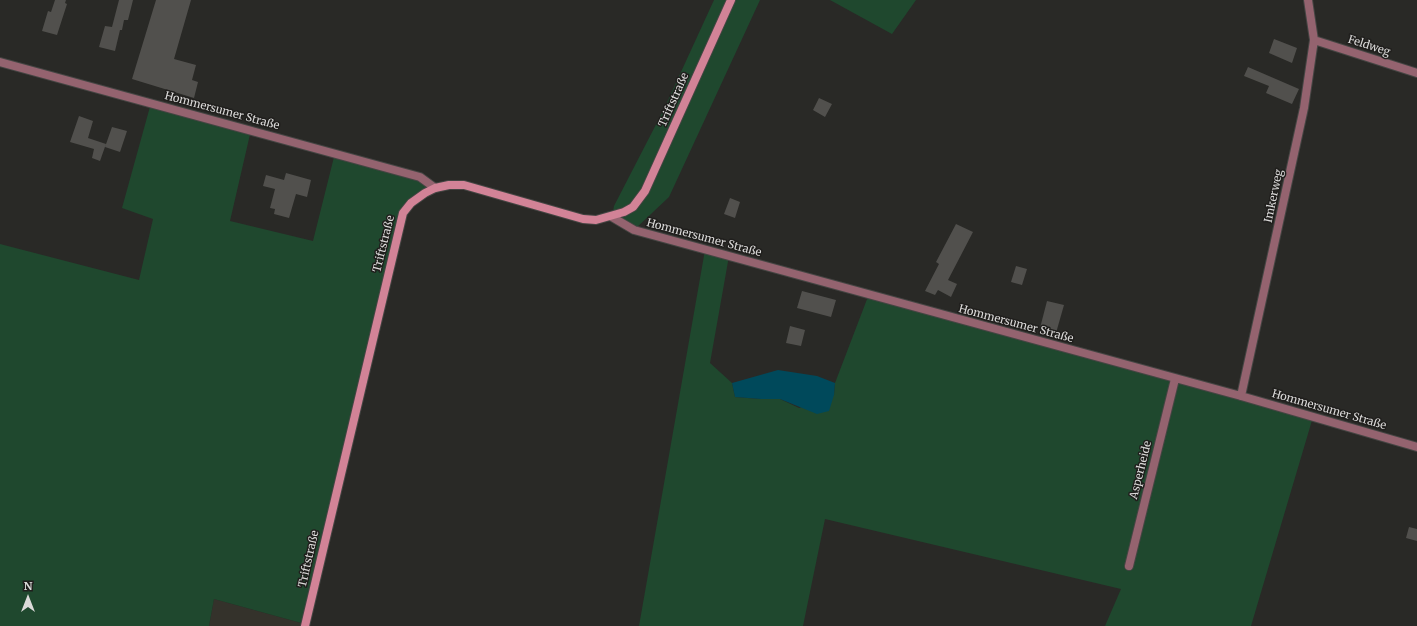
<!DOCTYPE html>
<html>
<head>
<meta charset="utf-8">
<style>
	body { margin:0 }
	#map { position:relative; width:1417px; height:626px; overflow:hidden; background:#292926; font-family:Merriweather,serif }
	canvas { display:block }
	.north { position:absolute; left:8px; top:578px; width:40px; height:40px; -webkit-text-stroke:3px #201f1d; paint-order:stroke; rotate:0deg; font-size:11px; font-weight:700; line-height:16px; text-align:center; color:#dbdad9 }
	.north::after { content:''; display:block; margin:auto; width:14px; height:18px; background:#dbdad9; clip-path:polygon(50% 0,100% 100%,50% 72%,0 100%) }
</style>
</head>
<body>
<div id="map">
<canvas width="1417" height="626"></canvas>
<div class="north">N</div>
</div>
<script>
const ctx = document.querySelector('canvas').getContext('2d');
ctx.lineJoin = 'round';
function fill(path, color) { ctx.fillStyle = color; ctx.fill(path, 'evenodd'); }
const toPath = rows => new Path2D(rows.map(r => 'M' + r).join(''));
function trace(path, color, width, dash) { ctx.strokeStyle = color; ctx.lineWidth = width; ctx.lineCap = dash ? 'butt' : 'round'; ctx.setLineDash(dash || []); ctx.stroke(path); }
function write(font, color, halo, rows, align = 'center') {
  ctx.font = font + ' Merriweather,serif'; ctx.lineWidth = 3; ctx.setLineDash([]); ctx.textBaseline = 'middle'; ctx.strokeStyle = halo; ctx.fillStyle = color; for (const [text, x, y, turn = 0] of rows) {
    ctx.save(); ctx.translate(x, y); ctx.rotate((+turn || 0) * Math.PI / 180); ctx.textAlign = isNaN(turn) ? turn : align; if (halo) ctx.strokeText(text, 0, 0); ctx.fillText(text, 0, 0); ctx.restore();
  }
}
const built = toPath([
	[214,599,305,624,305,626,209,626]
]);
const green = toPath([
	[714,0,760,0,669,197,634,230,612,217,614,206,664,109],
	[830,0,916,0,892,34],
	[151,103,251,130,230,221,313,241,335,153,420,177,435,188,403,213,305,624,214,599,209,626,0,626,0,244,139,280,153,219,122,208],
	[705,250,729,256,710,363,732,383,735,397,761,399,780,399,799,408,834,395,835,383,869,294,1313,417,1251,626,1105,626,1121,589,825,519,803,626,639,626]
]);
const water = toPath([
	[778,370,817,376,835,383,834,395,829,411,817,414,780,399,761,399,735,397,732,383]
]);
const building = toPath([
	[55,0,66,0,65,3,67,4,57,35,42,31,48,11,51,12],
	[119,0,133,0,128,20,124,20,122,30,120,30,115,51,99,47,105,26,112,27],
	[156,0,191,0,174,59,196,65,192,80,198,82,194,98,132,79],
	[1274,39,1297,48,1292,63,1269,53],
	[1248,67,1299,89,1292,104,1266,93,1269,86,1244,76],
	[819,98,832,104,825,117,813,110],
	[79,116,93,121,88,138,106,144,100,161,92,158,94,149,70,142],
	[112,127,127,131,120,152,105,147],
	[286,173,311,180,307,197,296,194,289,218,274,214,275,209,270,208,275,189,263,186,266,175,284,180],
	[730,198,740,202,735,218,724,214],
	[956,224,973,232,948,280,957,284,951,297,938,290,935,295,925,291,939,264,936,262],
	[1016,266,1027,269,1022,285,1011,282],
	[802,291,836,300,831,317,797,308],
	[1047,301,1064,305,1056,333,1040,328],
	[790,326,805,330,801,346,786,343],
	[1409,527,1417,529,1417,541,1406,538]
]);
const street = toPath([
	[1314,40,1417,73],
	[0,62,420,177,435,188],
	[612,217,634,230,1241,396,1417,447],
	[1241,396,1304,108,1314,40,1308,0],
	[1129,566,1175,379]
]);
const secondary = toPath([
	[305,626,403,213,411,203,425,193,435,188,449,185,464,185,583,219,596,220,624,212,633,207,645,191,731,0]
]);
const streetNames = [
	["Feldweg",1369,46,18],
	["Triftstraße",674,100,-66],
	["Hommersumer Straße",222,111,15],
	["Imkerweg",1274,196,-78],
	["Hommersumer Straße",704,238,15],
	["Triftstraße",384,244,-76],
	["Hommersumer Straße",1016,324,15],
	["Hommersumer Straße",1329,410,16],
	["Asperheide",1141,470,-76],
	["Triftstraße",309,559,-77]
];
fill(built, '#34322b');
fill(green, '#1f482e');
fill(water, '#00495b');
fill(building, '#51504d');
trace(street, '#454543', 10);
trace(secondary, '#454543', 10);
trace(street, '#94636f', 8);
trace(secondary, '#d28397', 8);
write('11px', '#dbdad9', '#201f1d', streetNames);
</script>
</body>
</html>
